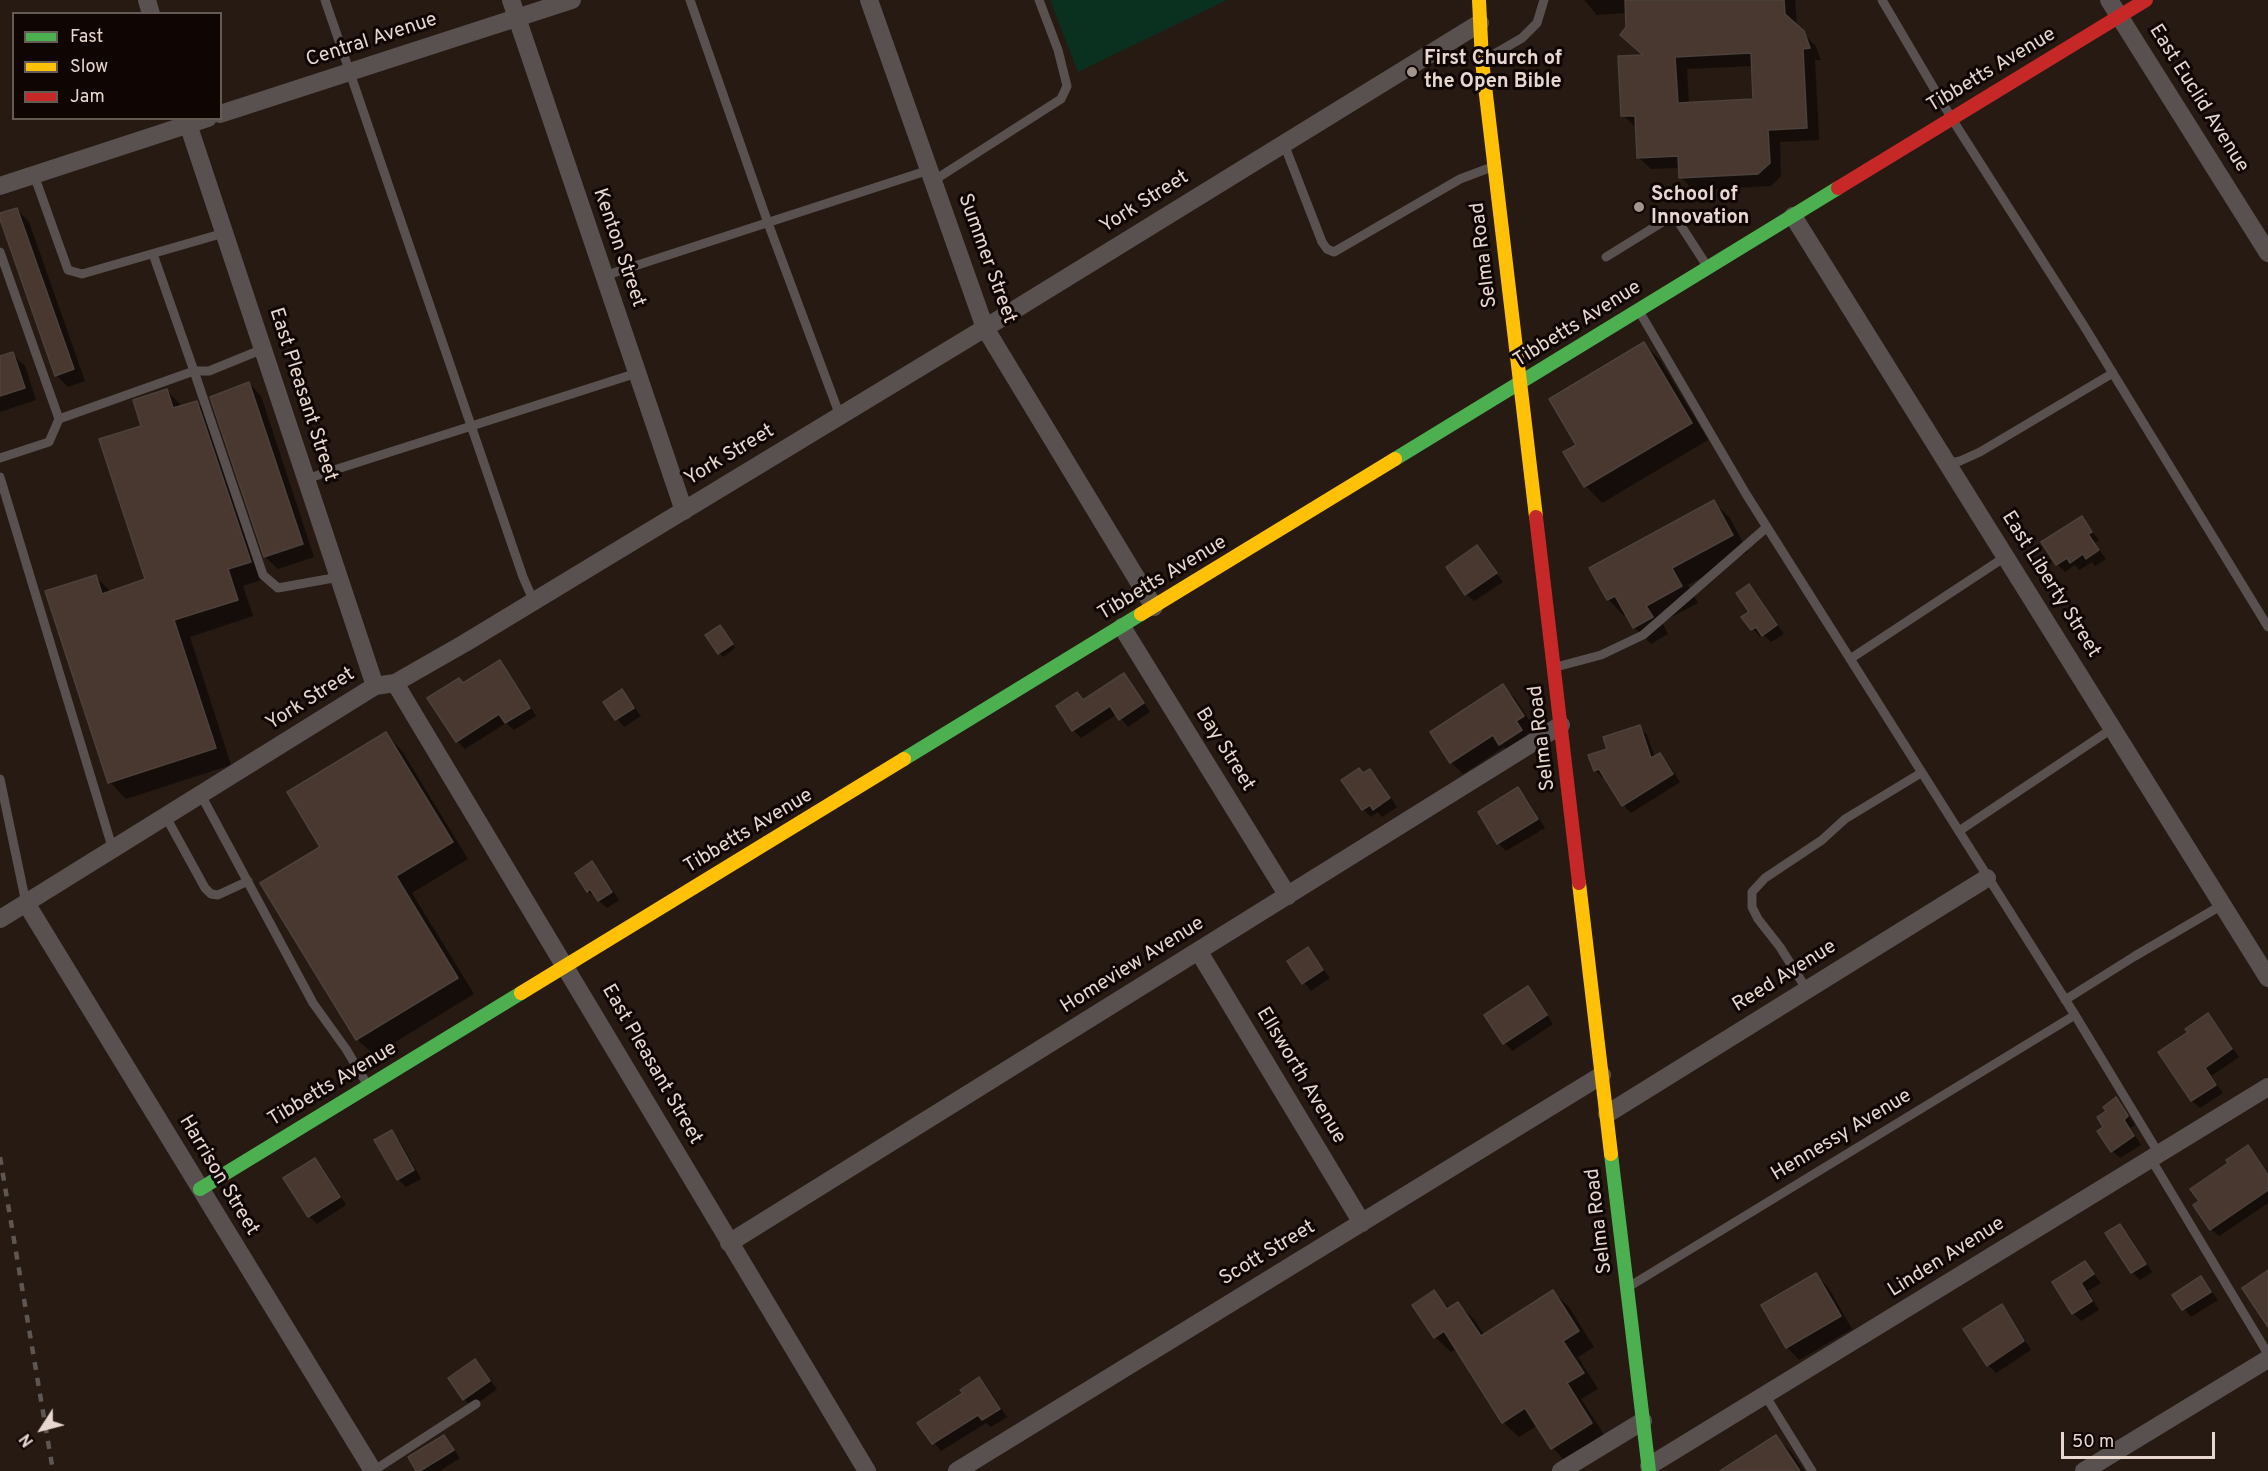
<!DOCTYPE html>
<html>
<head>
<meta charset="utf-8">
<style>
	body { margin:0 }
	#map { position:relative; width:2268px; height:1471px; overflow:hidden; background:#261a12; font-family:Overpass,sans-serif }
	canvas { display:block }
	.legend { position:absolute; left:12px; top:12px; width:210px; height:108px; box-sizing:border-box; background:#0f0603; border:2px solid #655a54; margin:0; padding:8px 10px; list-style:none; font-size:18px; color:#e7d7ce }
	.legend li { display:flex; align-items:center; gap:12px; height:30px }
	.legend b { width:30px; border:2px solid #655a54 }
	.north { position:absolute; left:12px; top:1399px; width:60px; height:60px; -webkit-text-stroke:4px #0f0603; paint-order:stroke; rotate:234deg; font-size:16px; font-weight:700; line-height:24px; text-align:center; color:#e7d7ce }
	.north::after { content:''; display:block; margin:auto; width:21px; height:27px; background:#e7d7ce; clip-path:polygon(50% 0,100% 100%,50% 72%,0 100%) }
	.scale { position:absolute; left:2061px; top:1432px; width:154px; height:27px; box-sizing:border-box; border:3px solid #e7d7ce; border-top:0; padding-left:8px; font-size:18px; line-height:21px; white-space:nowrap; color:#e7d7ce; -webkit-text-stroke:4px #0f0603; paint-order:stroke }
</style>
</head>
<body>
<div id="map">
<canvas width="2268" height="1471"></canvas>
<ul class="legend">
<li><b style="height:8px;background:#4caf50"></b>Fast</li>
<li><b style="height:8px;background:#ffc107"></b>Slow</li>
<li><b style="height:8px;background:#c62828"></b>Jam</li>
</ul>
<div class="north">N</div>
<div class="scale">50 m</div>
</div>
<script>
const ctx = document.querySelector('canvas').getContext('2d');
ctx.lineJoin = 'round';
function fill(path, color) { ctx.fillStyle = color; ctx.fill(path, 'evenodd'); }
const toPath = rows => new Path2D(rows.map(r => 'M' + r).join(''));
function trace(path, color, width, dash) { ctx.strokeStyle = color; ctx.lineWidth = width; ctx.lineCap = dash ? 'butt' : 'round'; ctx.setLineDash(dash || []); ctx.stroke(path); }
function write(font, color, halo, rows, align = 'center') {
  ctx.font = font + ' Overpass,sans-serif'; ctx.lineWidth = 6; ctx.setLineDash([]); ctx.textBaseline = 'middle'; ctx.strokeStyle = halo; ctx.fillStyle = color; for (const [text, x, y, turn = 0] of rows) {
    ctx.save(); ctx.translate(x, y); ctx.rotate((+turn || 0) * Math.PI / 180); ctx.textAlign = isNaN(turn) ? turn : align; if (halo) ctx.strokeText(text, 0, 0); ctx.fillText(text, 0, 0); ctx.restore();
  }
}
const green = toPath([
	[1050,0,1227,0,1078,72]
]);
const shadow = toPath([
	[1584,0,1795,0,1797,27,1815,45,1821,60,1815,60,1819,140,1780,142,1781,176,1771,186,1693,190,1681,177,1680,168,1651,169,1638,157,1637,128,1623,115,1644,56,1628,27,1627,13,1597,15],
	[1753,66,1755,101,1689,104,1687,69],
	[17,209,29,222,85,381,68,387,56,375],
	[1644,344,1660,360,1708,440,1602,503,1586,486,1565,453,1578,445],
	[12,354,25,366,36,400,0,412,0,358],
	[249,383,261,396,314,557,278,569,265,557,212,398],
	[166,390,183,407,197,402,213,419,267,578,243,586,253,616,190,637,231,765,126,799,110,782,95,576,111,592,147,580,143,426],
	[1713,502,1730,518,1748,552,1688,585,1698,603,1662,622,1668,634,1651,644,1634,627,1627,614,1624,616,1608,599],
	[2081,518,2099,540,2095,543,2106,559,2095,566,2092,562,2079,570,2075,565,2065,572,2057,564],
	[1477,547,1503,582,1474,601,1466,594],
	[1749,586,1757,594,1784,634,1771,642,1764,635,1760,637,1743,617,1751,612],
	[723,630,735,648,723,657,707,635],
	[499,662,507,670,536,716,514,730,506,723,465,749,457,741,464,684],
	[1124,675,1131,683,1150,712,1128,727,1117,714,1081,738,1073,730,1077,693,1084,701],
	[1503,686,1515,698,1535,729,1527,734,1533,743,1513,756,1504,747,1463,774,1451,762],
	[622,691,641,716,624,727,605,702],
	[1639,727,1647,735,1655,757,1660,754,1667,762,1680,782,1631,813,1623,805,1606,777,1603,778,1595,770,1609,750],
	[386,734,402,751,468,859,412,893,474,994,374,1055,357,1039,322,847],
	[1370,771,1378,778,1397,807,1382,817,1378,812,1371,817,1363,809,1364,775],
	[1518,789,1526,797,1545,828,1506,851,1498,843,1480,812],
	[592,863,600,871,619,900,607,908,588,891],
	[1307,949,1330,978,1311,991,1289,962],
	[1527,988,1535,996,1553,1024,1512,1051,1505,1043,1486,1016],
	[2208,1015,2215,1023,2239,1057,2211,1076,2223,1093,2200,1108,2192,1101,2160,1052,2190,1032],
	[2116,1099,2135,1125,2130,1128,2141,1145,2120,1158,2112,1151,2105,1128,2108,1111],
	[391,1132,399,1140,421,1179,406,1187,398,1179],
	[2248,1147,2268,1173,2268,1203,2219,1236,2211,1229,2201,1202,2230,1163],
	[315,1160,323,1168,346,1205,317,1224,309,1216],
	[2120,1226,2128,1234,2152,1272,2140,1280,2132,1272],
	[2085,1263,2101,1283,2088,1291,2099,1310,2081,1321,2073,1313],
	[1816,1275,1828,1287,1852,1329,1799,1360,1787,1347,1763,1306],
	[2201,1278,2218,1300,2191,1317,2174,1295],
	[1434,1292,1450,1309,1458,1304,1474,1319,1484,1335,1553,1292,1569,1307,1594,1347,1578,1357,1598,1389,1581,1399,1607,1439,1568,1464,1553,1448,1538,1425,1519,1437,1503,1422,1457,1348,1451,1352,1436,1338,1451,1328,1449,1325,1436,1334,1436,1338,1414,1306],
	[2002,1306,2009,1314,2031,1350,1996,1373,1988,1365],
	[475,1361,497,1389,472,1407,464,1399],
	[979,1379,987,1387,1007,1417,991,1427,986,1423,941,1451,919,1423,965,1393],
	[444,1436,460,1458,440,1471,418,1471],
	[1776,1437,1792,1453,1804,1471,1734,1471]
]);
const building = toPath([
	[1625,0,1784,0,1785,14,1804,31,1810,48,1803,49,1807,128,1768,130,1770,163,1758,174,1679,178,1678,156,1637,158,1635,116,1621,116,1618,56,1643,55,1620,35,1626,27,1625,0],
	[1751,53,1753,99,1678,103,1675,57,1751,53],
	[17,208,74,369,55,376,0,219,0,213,17,208],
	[1644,342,1692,423,1584,487,1563,452,1576,445,1549,399,1644,342],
	[13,352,25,388,0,396,0,356,13,352],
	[249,382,303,544,264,557,210,397,249,382],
	[167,389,173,408,197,401,251,562,228,569,238,600,174,620,216,748,108,783,45,591,96,575,102,594,145,579,99,439,141,426,133,400,167,389],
	[1714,500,1733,535,1672,568,1682,586,1646,606,1653,617,1633,628,1615,596,1607,600,1589,568,1714,500],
	[2082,516,2092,532,2088,534,2099,550,2086,559,2083,554,2070,563,2067,558,2056,565,2041,542,2082,516],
	[1477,545,1497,573,1465,595,1446,567,1477,545],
	[1749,584,1777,625,1762,636,1756,627,1751,630,1741,617,1749,612,1736,593,1749,584],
	[720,625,733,644,718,654,705,635,720,625],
	[500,660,530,708,505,723,499,714,456,742,427,698,459,678,463,683,500,660],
	[1124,673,1144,703,1119,720,1110,706,1072,731,1056,706,1077,692,1083,700,1124,673],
	[1503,684,1524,716,1516,721,1522,730,1499,745,1493,735,1450,763,1430,732,1503,684],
	[622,689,634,708,615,720,603,702,622,689],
	[1640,725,1651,758,1660,753,1673,774,1622,806,1599,769,1594,771,1588,755,1607,749,1603,737,1640,725],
	[386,732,453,842,396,876,458,978,356,1040,260,883,320,847,287,792,386,732],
	[1359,768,1363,773,1370,769,1390,798,1373,810,1370,805,1362,810,1341,780,1359,768],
	[1518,787,1538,819,1497,844,1478,812,1518,787],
	[592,861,612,892,598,901,590,889,587,892,575,873,592,861],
	[1308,947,1323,970,1302,984,1287,961,1308,947],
	[1528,986,1547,1015,1503,1044,1484,1015,1528,986],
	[2208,1013,2232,1049,2205,1068,2216,1085,2191,1101,2158,1052,2188,1032,2185,1029,2208,1013],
	[2116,1097,2128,1116,2124,1120,2134,1136,2111,1152,2097,1131,2103,1127,2097,1117,2106,1111,2103,1107,2116,1097],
	[392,1130,414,1170,397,1180,374,1140,392,1130],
	[2248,1145,2268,1175,2268,1190,2210,1230,2193,1205,2199,1201,2190,1189,2228,1163,2226,1160,2248,1145],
	[315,1158,340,1197,308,1217,283,1178,315,1158],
	[2120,1224,2146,1264,2131,1273,2105,1233,2120,1224],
	[2085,1261,2094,1274,2081,1283,2092,1301,2072,1314,2052,1282,2085,1261],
	[2268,1270,2268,1327,2242,1288,2268,1270],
	[1816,1273,1841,1316,1786,1348,1761,1305,1816,1273],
	[2201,1276,2211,1292,2182,1310,2172,1295,2201,1276],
	[1434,1290,1447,1309,1458,1302,1481,1336,1553,1290,1579,1331,1563,1341,1584,1373,1567,1383,1592,1423,1551,1449,1525,1408,1502,1423,1444,1331,1434,1338,1412,1305,1434,1290],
	[2002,1304,2024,1341,1987,1366,1963,1329,2002,1304],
	[475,1359,490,1381,463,1400,448,1378,475,1359],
	[979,1377,1000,1409,982,1420,978,1415,932,1444,917,1423,963,1393,960,1390,979,1377],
	[444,1435,454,1450,420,1471,416,1471,408,1457,444,1435],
	[1776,1435,1800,1471,1720,1471,1776,1435]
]);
const lane = toPath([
	[325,0,523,577,534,602],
	[690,0,768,223,840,416],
	[1882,0,1952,119,2084,326,2268,627],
	[1484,60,1522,38,1537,23,1544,0],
	[1284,144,1322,242,1327,249,1334,252,1460,179,1492,167],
	[34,175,68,270,82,274,224,233],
	[933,181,1061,99,1067,86,1058,50,1039,0],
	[0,252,59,419,49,442,0,458],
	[1606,257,1674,215,1707,266],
	[604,276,929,170],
	[1639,311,1746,494,2075,1015,2159,1154],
	[263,349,209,371,194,371,263,575,278,588,339,577],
	[59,419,194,371,153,254],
	[1947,464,1960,461,1980,452,2113,373],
	[0,477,113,850],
	[306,479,637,373],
	[1850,659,2005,557],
	[1556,667,1601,655,1643,635,1767,527],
	[0,779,26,903],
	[201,795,313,1003,346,1049,367,1084],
	[166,817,205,888,211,894,218,895,248,881],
	[1959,831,2113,728],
	[1807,990,1780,947,1758,919,1752,907,1752,892,1765,878,1822,840,1845,819,1921,773],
	[2065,1000,2135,956,2222,905],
	[2151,1159,2268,1354],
	[1630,1286,2075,1015],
	[1765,1395,1812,1471],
	[373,1471,476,1404]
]);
const street = toPath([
	[147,0,151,14],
	[511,0,684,511],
	[869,0,985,328,1154,607],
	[2109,0,2268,253],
	[220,114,572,0],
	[186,118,375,686],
	[0,186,208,118],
	[1793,216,2268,978],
	[1122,627,1288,896],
	[395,683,867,1471],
	[26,903,373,1471],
	[0,919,375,686,395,683,465,643,985,328,1480,23],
	[1199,952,1362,1223],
	[1607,1114,1987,878],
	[729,1243,1561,725],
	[1649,1466,2268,1087],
	[957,1471,1602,1075],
	[1561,1471,1643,1421],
	[2084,1471,2268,1359]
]);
const fast = toPath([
	[1395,459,1838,188],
	[904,759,1141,614],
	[1611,1154,1649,1471],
	[200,1189,521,993]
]);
const slow = toPath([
	[1479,0,1482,61,1536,517],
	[1141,614,1395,459],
	[1579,883,1611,1154],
	[521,993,904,759]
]);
const jam = toPath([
	[1838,188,2146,0],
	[1536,517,1579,883]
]);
const rail = toPath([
	[0,1157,53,1471]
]);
const markers = [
	[1412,72,6,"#a3958c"],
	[1639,207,6,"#a3958c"]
];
const streetNames = [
	["Central Avenue",372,41,-18],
	["Tibbetts Avenue",1992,71,-31],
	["East Euclid Avenue",2198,99,58],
	["York Street",1145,203,-32],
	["Kenton Street",618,248,71],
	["Selma Road",1485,255,-97],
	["Summer Street",986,259,70],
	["Tibbetts Avenue",1578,325,-32],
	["East Pleasant Street",302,395,72],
	["York Street",730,456,-31],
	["Tibbetts Avenue",1163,579,-31],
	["East Liberty Street",2050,585,58],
	["York Street",311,700,-32],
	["Selma Road",1543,738,-97],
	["Bay Street",1224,750,58],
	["Tibbetts Avenue",749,832,-31],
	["Homeview Avenue",1133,966,-32],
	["Reed Avenue",1785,977,-32],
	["East Pleasant Street",651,1065,60],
	["Ellsworth Avenue",1300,1076,59],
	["Tibbetts Avenue",333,1085,-31],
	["Hennessy Avenue",1842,1136,-31],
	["Harrison Street",218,1176,59],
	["Selma Road",1600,1221,-97],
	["Scott Street",1268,1254,-31],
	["Linden Avenue",1947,1258,-32]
];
const poiNames = [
	["First Church of",1424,60],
	["the Open Bible",1424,83],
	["School of",1651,196],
	["Innovation",1651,219]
];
fill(green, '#0a301f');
fill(shadow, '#0007');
fill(building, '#483830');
trace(building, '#4c413c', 1.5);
trace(lane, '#58514f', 9);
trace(street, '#58514f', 18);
trace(fast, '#4caf50', 14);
trace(slow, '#ffc107', 14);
trace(jam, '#c62828', 14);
trace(rail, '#5d5653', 4.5, [8, 8]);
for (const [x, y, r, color] of markers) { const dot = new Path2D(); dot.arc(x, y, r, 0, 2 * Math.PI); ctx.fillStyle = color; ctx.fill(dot); trace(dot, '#0f0603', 2); }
write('20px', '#e7d7ce', '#0f0603', streetNames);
write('bold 20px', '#e7d7ce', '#0f0603', poiNames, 'left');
</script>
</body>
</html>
